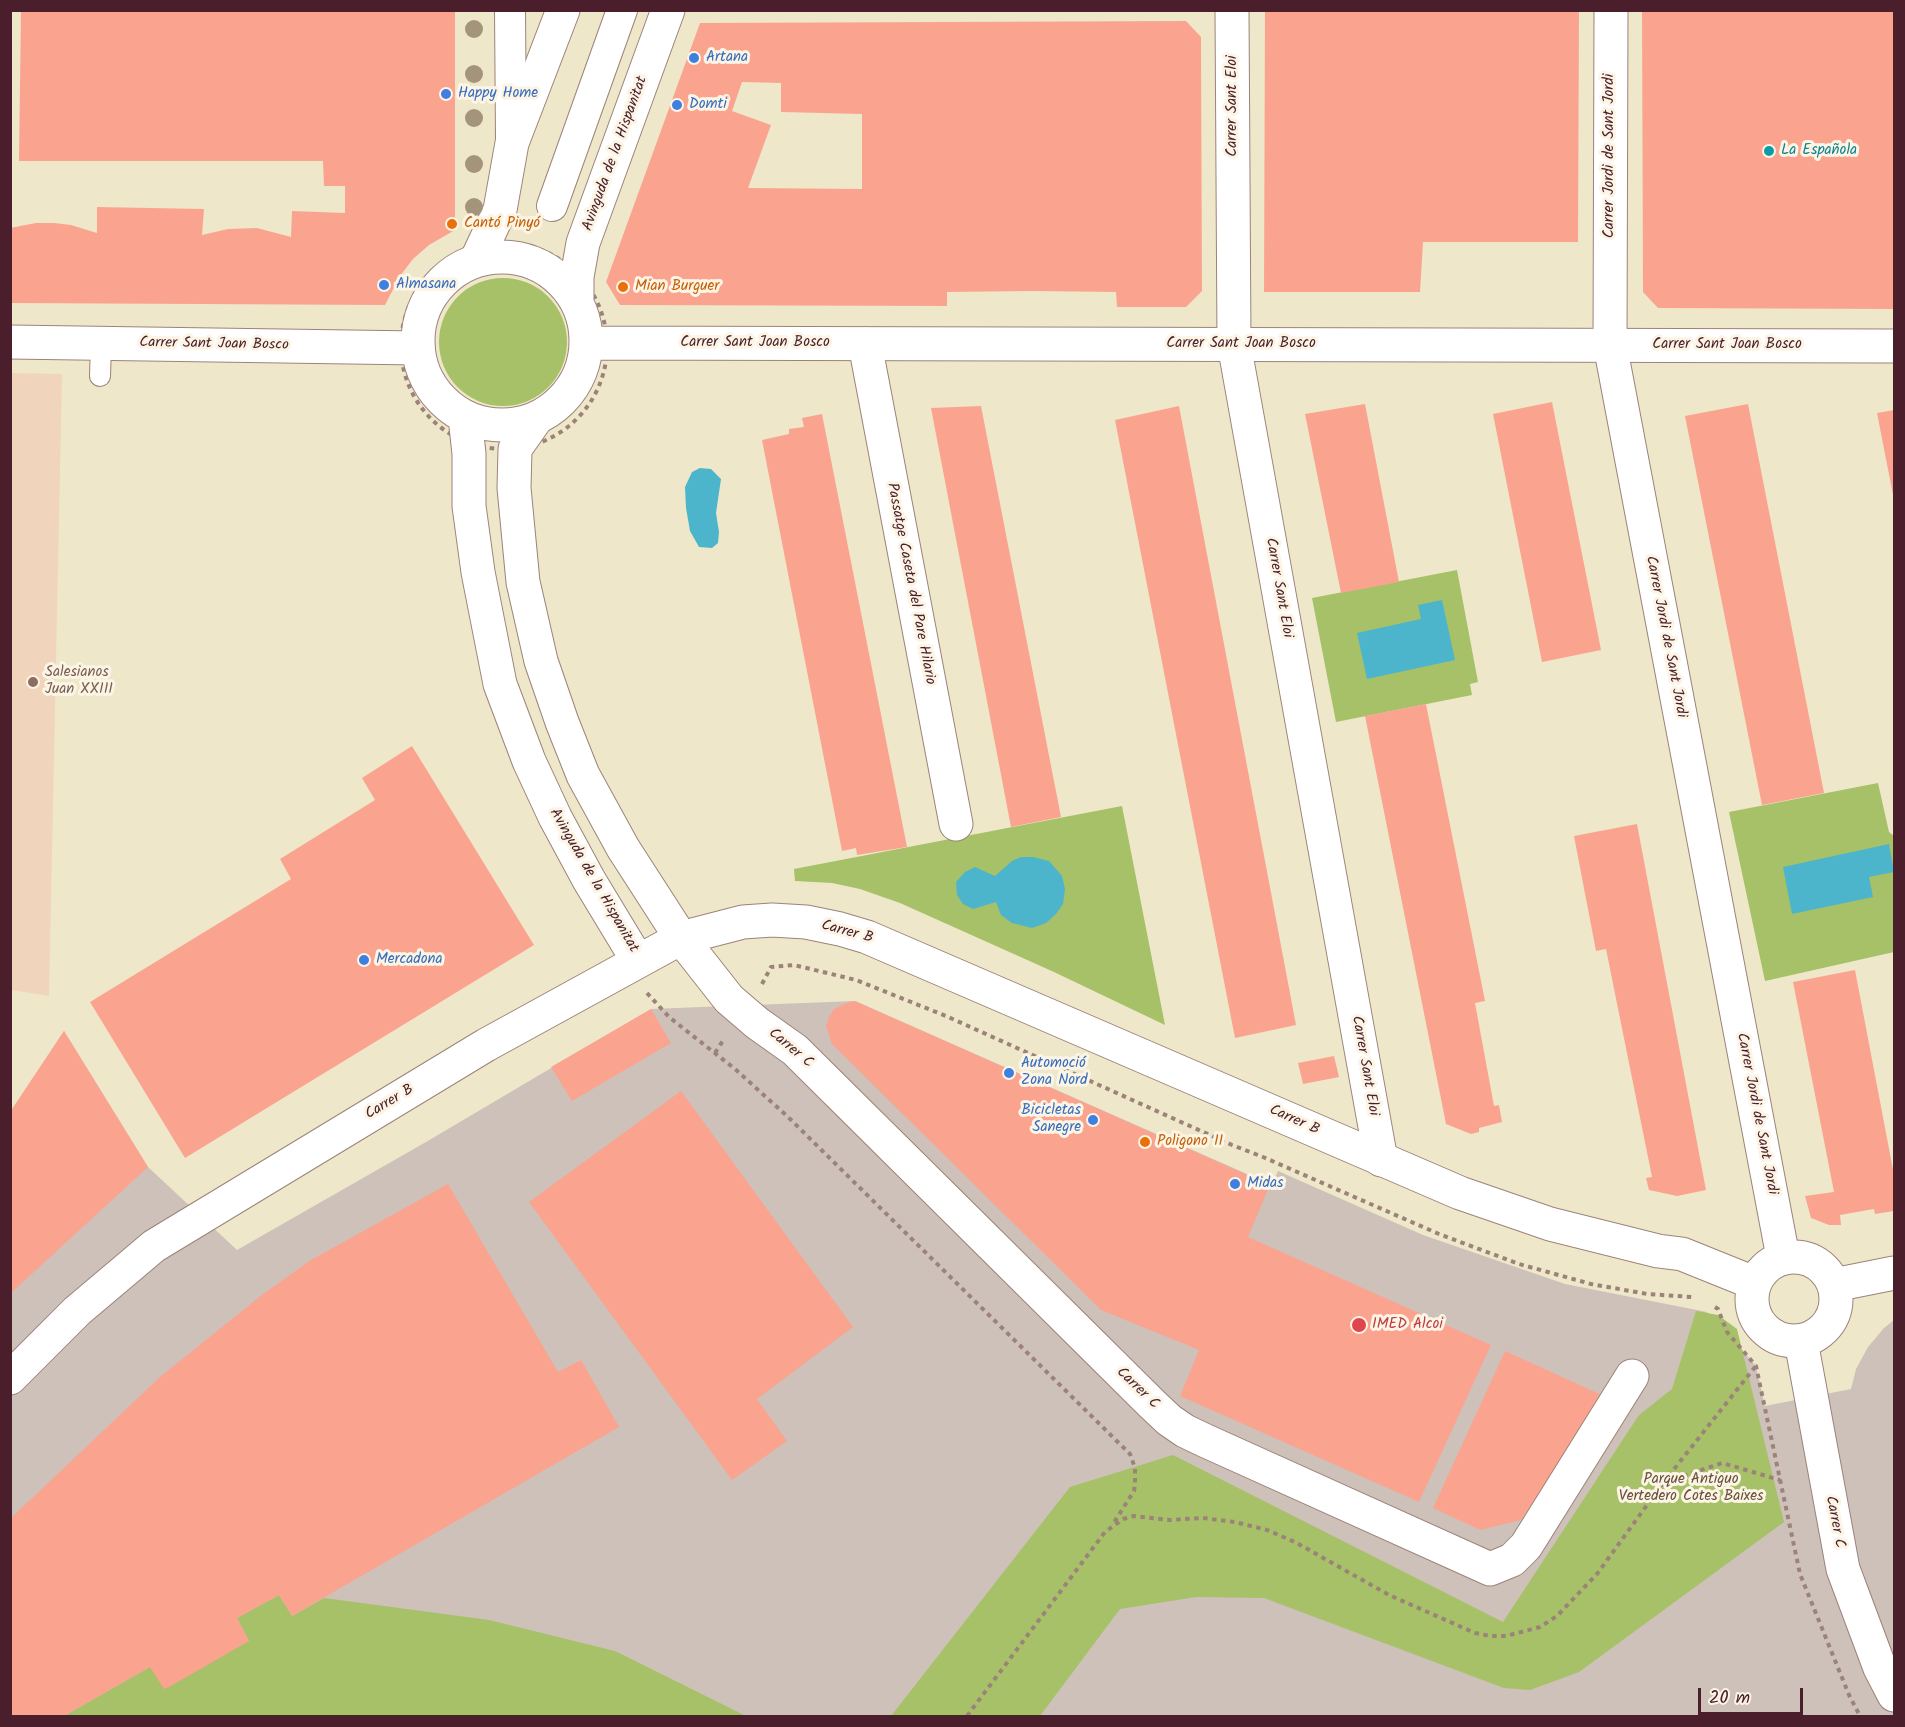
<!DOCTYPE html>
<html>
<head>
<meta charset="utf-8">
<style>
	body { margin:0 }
	#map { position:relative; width:1905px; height:1727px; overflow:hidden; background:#efe7c9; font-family:Kalam,sans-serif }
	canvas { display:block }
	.frame { position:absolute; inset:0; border:12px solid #4a1f2b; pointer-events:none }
	.scale { position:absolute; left:1698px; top:1688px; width:105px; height:27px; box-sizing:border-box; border:3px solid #4a1f2b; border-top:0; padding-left:8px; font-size:18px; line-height:21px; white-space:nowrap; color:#4a1f2b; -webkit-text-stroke:4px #fcf5e5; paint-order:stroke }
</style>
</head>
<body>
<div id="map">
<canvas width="1905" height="1727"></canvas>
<div class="frame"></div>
<div class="scale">20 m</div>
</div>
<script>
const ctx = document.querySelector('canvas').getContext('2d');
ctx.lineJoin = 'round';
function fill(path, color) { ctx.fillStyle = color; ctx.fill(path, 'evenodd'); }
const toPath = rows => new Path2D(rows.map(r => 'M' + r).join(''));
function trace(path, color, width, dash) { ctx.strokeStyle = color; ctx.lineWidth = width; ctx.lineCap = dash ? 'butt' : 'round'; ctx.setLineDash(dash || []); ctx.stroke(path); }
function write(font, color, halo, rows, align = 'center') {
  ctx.font = font + ' Kalam,sans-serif'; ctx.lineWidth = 6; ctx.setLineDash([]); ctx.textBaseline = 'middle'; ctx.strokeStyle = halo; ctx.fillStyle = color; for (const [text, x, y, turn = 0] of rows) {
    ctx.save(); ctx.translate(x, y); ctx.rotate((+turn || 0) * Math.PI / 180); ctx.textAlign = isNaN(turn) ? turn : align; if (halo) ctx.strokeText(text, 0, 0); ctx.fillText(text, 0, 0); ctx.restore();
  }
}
const built = toPath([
	[11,373,62,374,49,996,11,990]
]);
const industrial = toPath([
	[855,1001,1272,1185,1278,1171,1423,1235,1565,1284,1707,1312,1727,1332,1756,1366,1765,1406,1851,1389,1856,1369,1868,1347,1884,1328,1894,1320,1894,1716,11,1716,11,1112,64,1031,148,1167,237,1250,426,1142,651,1009]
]);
const green = toPath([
	'439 342a64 64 0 1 1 128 0a64 64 0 1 1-128 0Z',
	[1457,570,1478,682,1470,684,1472,695,1336,722,1312,598],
	[1878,783,1889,832,1894,836,1894,952,1765,981,1729,812],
	[1122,806,1165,1025,1054,972,900,903,860,889,832,883,795,881,794,869],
	[1696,1311,1718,1315,1737,1329,1784,1522,1579,1672,1530,1690,1504,1688,1264,1598,1196,1597,1120,1609,1040,1716,891,1716,1070,1487,1173,1455,1503,1622,1639,1415,1672,1389],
	[279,1595,292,1616,324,1598,489,1620,615,1651,746,1716,64,1716,150,1667,249,1641,237,1618]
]);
const water = toPath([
	[700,468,711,469,721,479,716,513,719,532,718,543,712,548,699,547,690,531,686,508,685,487,692,472],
	[1442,600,1455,660,1367,679,1357,633,1421,619,1418,605],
	[1889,844,1894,872,1869,877,1873,897,1792,914,1783,867],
	[1021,857,1033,857,1049,861,1062,876,1065,889,1063,904,1056,914,1046,923,1032,928,1012,923,1001,915,996,902,973,909,963,904,957,895,956,882,965,872,975,867,995,876,1012,861]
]);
const building = toPath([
	[21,10,455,10,455,230,429,245,413,259,400,276,385,305,10,303,10,228,36,223,54,223,71,225,97,233,97,207,204,209,202,235,228,229,257,228,291,237,292,211,345,213,345,186,324,186,323,161,19,161],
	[1265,10,1579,10,1578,242,1423,242,1420,292,1264,292],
	[1642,10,1894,10,1894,309,1658,308,1643,292],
	[1186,21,1201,37,1201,47,1202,291,1186,307,1117,307,1116,292,1032,291,947,292,947,306,620,305,606,282,700,23],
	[742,82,781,83,781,112,862,114,862,189,748,188,771,125,732,111],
	[1552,402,1601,650,1542,662,1493,414],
	[1365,404,1399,582,1341,593,1305,414],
	[1748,404,1824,793,1762,805,1685,416],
	[981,406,1061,817,1011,827,931,408],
	[1179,406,1296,1025,1235,1038,1115,420],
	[1894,410,1894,495,1893,495,1877,413],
	[822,414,907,847,857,855,856,848,842,851,762,440,789,434,789,429,804,427,802,418],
	[1426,704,1485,1001,1475,1003,1494,1106,1499,1105,1502,1122,1479,1128,1479,1132,1471,1134,1446,1124,1365,716],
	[412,746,534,945,185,1158,90,1002,291,879,280,859,375,800,362,778],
	[1637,824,1706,1190,1677,1196,1649,1190,1646,1178,1652,1177,1606,949,1596,951,1574,836],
	[1855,970,1894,1175,1894,1211,1875,1214,1874,1209,1840,1215,1841,1225,1829,1225,1811,1218,1805,1196,1834,1192,1793,982],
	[855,1001,1270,1185,1248,1237,1491,1345,1419,1502,1180,1396,1199,1350,1101,1310,832,1044,826,1026,829,1017,834,1009,849,1002],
	[651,1009,671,1043,572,1101,551,1067],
	[64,1031,148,1167,10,1294,10,1112],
	[1334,1056,1339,1077,1303,1084,1298,1063],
	[681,1091,853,1327,757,1399,787,1441,732,1480,529,1202],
	[448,1184,558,1372,581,1360,619,1427,292,1616,279,1595,237,1618,249,1641,169,1687,164,1689,150,1667,64,1716,10,1716,10,1519,160,1377,263,1294,311,1260],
	[1505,1351,1604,1396,1521,1520,1480,1530,1433,1508]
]);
const path = toPath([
	'401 346a103 103 0 1 1 206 0a103 103 0 1 1-206 0Z',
	[762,984,771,967,794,965,856,980,946,1016,1232,1145,1263,1157,1439,1234,1519,1264,1591,1284,1647,1294,1692,1297],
	[647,993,669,1017,735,1069,787,1116,1130,1454,1135,1468,1135,1484,1134,1491,1113,1524],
	[715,1053,724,1039],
	[1715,1307,1718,1309,1727,1332,1756,1366,1800,1574,1849,1695,1860,1716],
	[1663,1483,1755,1367],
	[967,1716,1105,1532,1123,1519,1134,1516,1170,1520,1203,1518,1235,1522,1267,1530,1295,1542,1389,1595,1475,1633,1490,1636,1506,1636,1540,1627,1557,1616,1597,1574,1663,1483,1722,1463,1780,1480]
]);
const service = toPath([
	[100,376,101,344]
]);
const pedestrian = toPath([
	[510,10,511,139],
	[552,206,622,10]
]);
const minor = toPath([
	[1232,10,1234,344,1381,1160],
	[1611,10,1610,345,1783,1257],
	[10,342,418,348],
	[865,344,956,824],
	[681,938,729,999,757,1023,795,1050,1152,1404,1169,1420,1185,1431,1206,1441,1490,1569,1512,1560,1526,1546,1632,1376],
	[1801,1341,1843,1569,1880,1668,1894,1695]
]);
const tertiary = toPath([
	'418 341a84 84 0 1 1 168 0a84 84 0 1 1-168 0Z',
	[476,261,500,210,512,143,563,10],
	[577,301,577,277,583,243,668,10],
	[587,343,1894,346],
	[465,417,469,454,469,506,478,572,500,684,529,761,555,817,589,880,638,961],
	[536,419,515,449,514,488,523,582,541,661,562,722,583,775,623,848,681,938],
	'1752 1299a42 42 0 1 1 84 0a42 42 0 1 1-84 0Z',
	[1834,1285,1894,1273],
	[10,1378,77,1311,154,1246,486,1045,681,938,743,922,772,920,806,922,840,929,867,937,1460,1193,1550,1224,1658,1251,1682,1254,1754,1283]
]);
const trees = [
	[474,29],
	[474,74],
	[474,118],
	[474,164],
	[474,207]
];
const markers = [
	[694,58,6,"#3f7fe0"],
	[446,94,6,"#3f7fe0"],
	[677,105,6,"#3f7fe0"],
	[1769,151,6,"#0f9aa8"],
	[452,224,6,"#e8710a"],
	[384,285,6,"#3f7fe0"],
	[623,287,6,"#e8710a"],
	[33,682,6,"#8d6e63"],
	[364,960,6,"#3f7fe0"],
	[1009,1073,6,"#3f7fe0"],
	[1093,1120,6,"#3f7fe0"],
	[1145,1142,6,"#e8710a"],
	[1235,1184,6,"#3f7fe0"],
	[1359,1325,8,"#e0444e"]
];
const shopNames = [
	["Artana",706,58],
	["Happy Home",458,94],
	["Domti",689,105],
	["Almasana",396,285],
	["Mercadona",376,960],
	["Automoció",1021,1064],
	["Zona Nord",1021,1081],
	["Bicicletas",1081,1111,"right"],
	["Sanegre",1081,1128,"right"],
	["Midas",1247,1184]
];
const streetNames = [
	["Carrer Sant Eloi",1233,106,-90],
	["Avinguda de la Hispanitat",616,154,-70],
	["Carrer Jordi de Sant Jordi",1610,156,-90],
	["Carrer Sant Joan Bosco",755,343],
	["Carrer Sant Joan Bosco",1241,344],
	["Carrer Sant Joan Bosco",214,345,1],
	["Carrer Sant Joan Bosco",1727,345],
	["Passatge Caseta del Pare Hilario",910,584,79],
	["Carrer Sant Eloi",1278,588,80],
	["Carrer Jordi de Sant Jordi",1665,637,79],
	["Avinguda de la Hispanitat",593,881,60],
	["Carrer B",847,933,15],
	["Carrer C",790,1049,40],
	["Carrer Sant Eloi",1364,1066,80],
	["Carrer B",390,1103,-31],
	["Carrer Jordi de Sant Jordi",1756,1114,79],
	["Carrer B",1294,1121,24],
	["Carrer C",1137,1389,44],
	["Carrer C",1834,1522,79]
];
const cultureNames = [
	["La Española",1781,151]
];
const foodNames = [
	["Cantó Pinyó",464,224],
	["Mian Burguer",635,287],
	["Poligono II",1157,1142]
];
const educationNames = [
	["Salesianos",45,673],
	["Juan XXIII",45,690]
];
const healthNames = [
	["IMED Alcoi",1372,1325]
];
const parkNames = [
	["Parque Antiguo",1691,1480],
	["Vertedero Cotes Baixes",1691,1497]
];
fill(built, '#f0d5bc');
fill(industrial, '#cec1b9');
fill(green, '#a6c167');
fill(water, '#4db5cb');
fill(building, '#faa490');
trace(service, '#9c837a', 22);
trace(pedestrian, '#9c837a', 32);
trace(minor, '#9c837a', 35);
trace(tertiary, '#9c837a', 35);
trace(path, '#9c837a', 4, [4.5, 4.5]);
trace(service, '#fff', 20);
trace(pedestrian, '#fff', 30);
trace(minor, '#fff', 33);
trace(tertiary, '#fff', 33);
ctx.fillStyle = '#a4947c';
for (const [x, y] of trees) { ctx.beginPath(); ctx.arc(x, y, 9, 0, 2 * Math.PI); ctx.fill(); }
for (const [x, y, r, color] of markers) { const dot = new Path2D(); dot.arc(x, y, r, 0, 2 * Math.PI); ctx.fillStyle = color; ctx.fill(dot); trace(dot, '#fcf5e5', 2); }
write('15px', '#366cbe', '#fcf5e5', shopNames, 'left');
write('15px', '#4a1f2b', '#fcf5e5', streetNames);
write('15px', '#0d838f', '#fcf5e5', cultureNames, 'left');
write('15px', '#c56008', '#fcf5e5', foodNames, 'left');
write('15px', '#785e54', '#fcf5e5', educationNames, 'left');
write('15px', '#be3a42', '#fcf5e5', healthNames, 'left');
write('15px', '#66503d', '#fcf5e5', parkNames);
</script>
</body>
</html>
